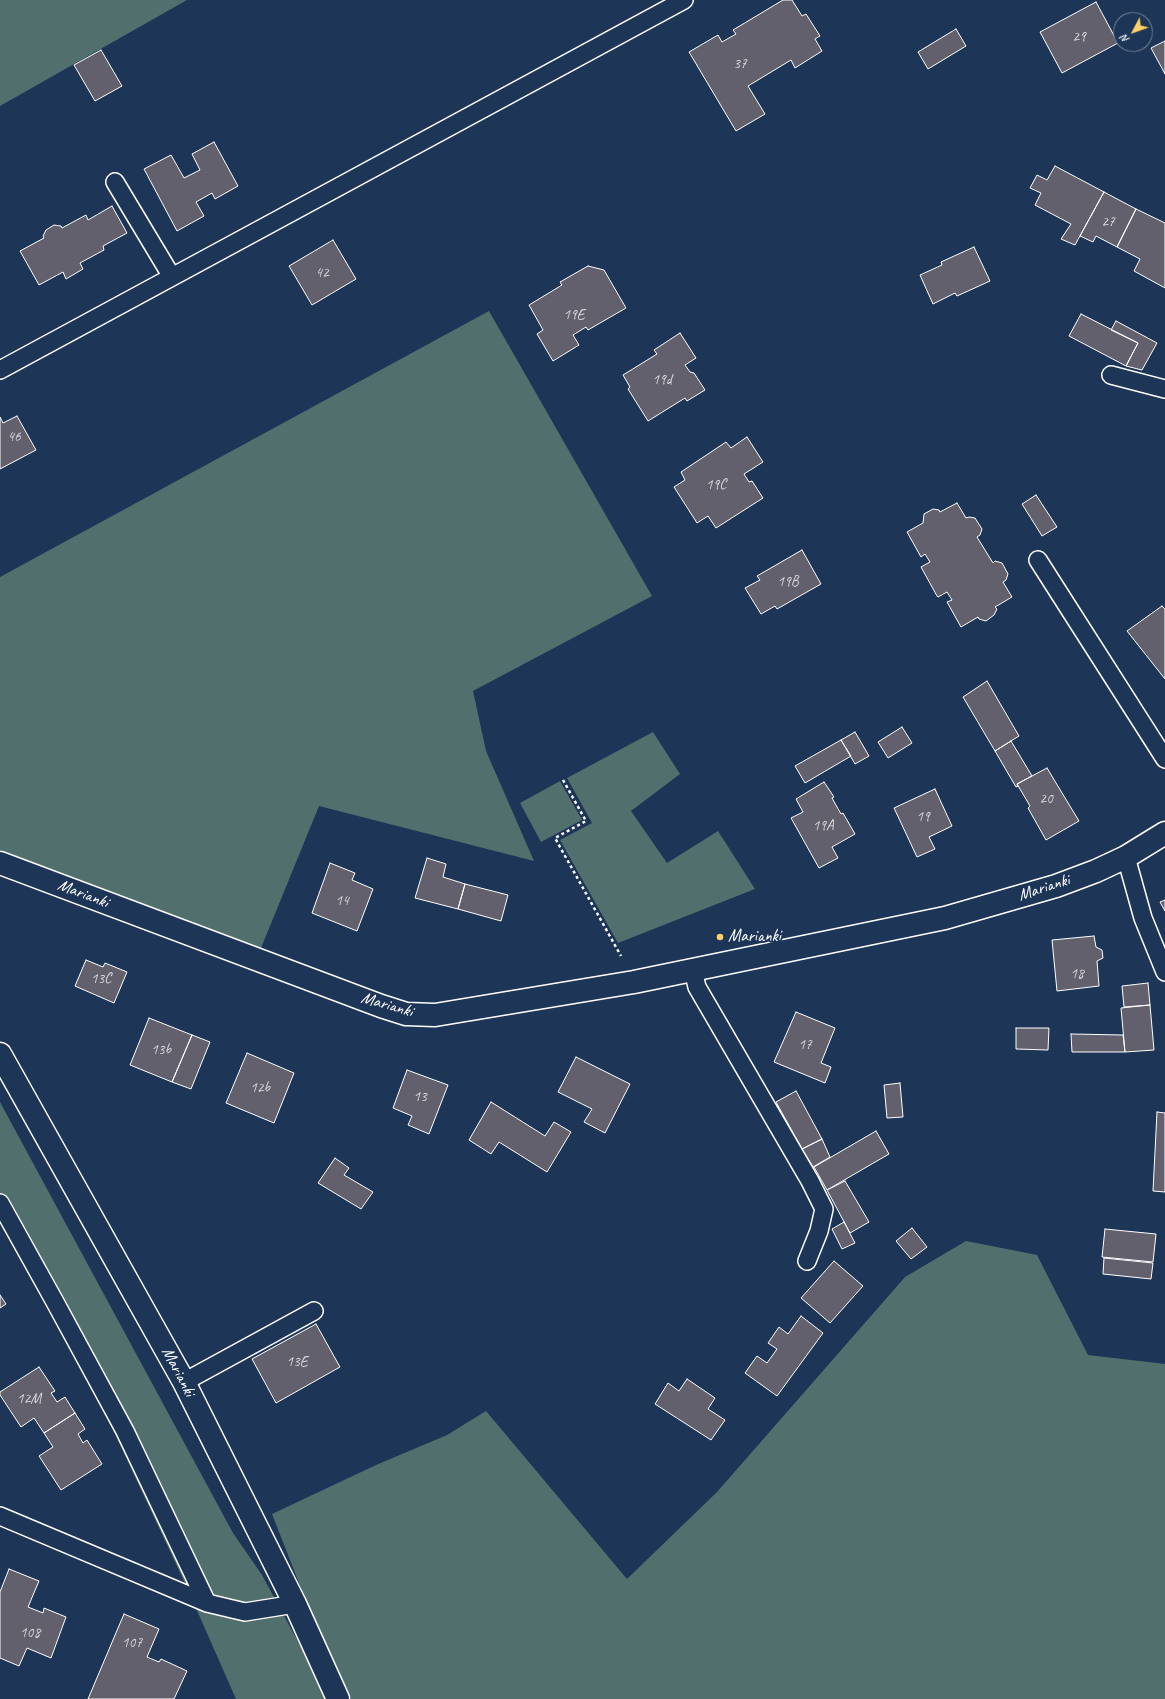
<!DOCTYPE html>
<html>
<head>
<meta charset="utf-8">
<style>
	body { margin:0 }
	#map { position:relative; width:1165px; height:1699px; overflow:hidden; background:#1d3557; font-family:Caveat,sans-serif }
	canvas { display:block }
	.north { position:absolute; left:1113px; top:12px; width:40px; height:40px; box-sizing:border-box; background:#1d3557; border:1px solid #77869a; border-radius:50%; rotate:229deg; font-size:11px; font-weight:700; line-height:16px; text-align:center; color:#fff }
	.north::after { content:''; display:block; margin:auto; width:14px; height:18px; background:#ffd166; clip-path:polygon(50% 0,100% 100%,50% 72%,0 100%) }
</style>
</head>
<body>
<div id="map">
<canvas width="1165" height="1699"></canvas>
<div class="north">N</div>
</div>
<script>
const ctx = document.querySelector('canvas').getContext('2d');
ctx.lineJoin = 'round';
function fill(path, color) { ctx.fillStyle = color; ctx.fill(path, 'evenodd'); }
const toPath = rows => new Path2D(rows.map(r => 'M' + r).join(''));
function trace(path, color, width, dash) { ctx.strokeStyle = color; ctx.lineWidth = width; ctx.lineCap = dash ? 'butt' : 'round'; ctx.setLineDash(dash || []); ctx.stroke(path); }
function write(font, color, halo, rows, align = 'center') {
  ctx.font = font + ' Caveat,sans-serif'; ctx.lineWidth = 3.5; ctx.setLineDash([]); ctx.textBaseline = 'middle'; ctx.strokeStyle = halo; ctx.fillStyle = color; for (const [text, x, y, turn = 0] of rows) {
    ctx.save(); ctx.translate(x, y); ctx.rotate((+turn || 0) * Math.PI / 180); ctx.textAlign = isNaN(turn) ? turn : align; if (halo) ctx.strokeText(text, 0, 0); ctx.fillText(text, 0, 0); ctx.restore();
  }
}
const green = toPath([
	[0,0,187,0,0,106],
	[489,311,652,596,473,691,486,751,534,861,319,806,259,953,0,850,0,577],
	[653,732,680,774,631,811,667,863,718,831,755,889,618,943,560,840,592,823,567,778],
	[560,781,582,820,541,842,520,803],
	[0,1102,233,1533,262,1575,308,1660,326,1699,236,1699,184,1581,98,1398,0,1223],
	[966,1241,1037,1255,1088,1355,1165,1364,1165,1699,351,1699,306,1601,272,1514,376,1465,447,1435,486,1411,627,1579,717,1492,905,1277]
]);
const building = toPath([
	[783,0,792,0,802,16,806,14,820,36,815,39,822,51,795,68,791,60,748,86,765,114,736,131,689,52,718,35,722,42,736,34,733,30,783,0],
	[1096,2,1118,43,1062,73,1040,32,1096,2],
	[956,29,966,46,928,69,918,52,956,29],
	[1165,41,1165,74,1151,48,1165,41],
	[101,50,122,86,95,101,74,65,101,50],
	[214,142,238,186,215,199,212,193,196,202,204,216,177,231,144,169,171,155,184,178,200,170,192,154,214,142],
	[1055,166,1104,192,1075,245,1061,239,1071,224,1035,205,1041,193,1030,188,1037,175,1047,180,1055,166],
	[1104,192,1136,209,1117,247,1096,236,1093,242,1080,236,1104,192],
	[112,206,127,233,103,246,104,250,80,263,83,269,66,279,63,272,39,285,20,251,44,238,43,236,46,230,54,225,61,226,62,228,86,215,88,220,112,206],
	[1136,209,1165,223,1165,288,1134,271,1140,259,1117,247,1136,209],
	[333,240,356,279,312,305,289,266,333,240],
	[974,247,990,281,957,296,955,293,933,304,920,275,942,265,941,262,974,247],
	[588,266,604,270,626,308,588,330,586,327,573,335,579,345,553,361,537,334,543,330,529,305,562,285,560,282,588,266],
	[1081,314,1138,343,1126,366,1069,336,1081,314],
	[1116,321,1157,343,1142,370,1126,366,1138,343,1111,330,1116,321],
	[680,333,696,358,685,365,690,372,694,373,705,390,687,401,685,398,648,421,628,389,630,387,623,375,657,354,654,350,680,333],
	[17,416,36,450,0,469,0,417,3,423,17,416],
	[747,437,763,462,744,474,749,482,752,481,763,498,716,528,708,516,697,523,674,487,685,480,681,472,726,442,731,448,747,437],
	[1036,495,1057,527,1042,536,1022,504,1036,495],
	[957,503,966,518,969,517,975,518,982,529,980,535,977,537,993,563,995,561,1002,563,1008,574,1006,580,1003,582,1012,597,995,607,997,609,994,615,986,621,979,619,978,617,961,627,947,602,952,600,947,592,938,597,937,596,921,567,930,562,925,554,921,557,907,532,923,523,924,514,933,509,939,510,940,512,957,503],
	[802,550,821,584,777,609,775,606,761,614,745,588,760,580,757,576,802,550],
	[1162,606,1165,609,1165,679,1127,631,1162,606],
	[987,681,1019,736,995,751,963,697,987,681],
	[902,727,912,743,888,758,878,742,902,727],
	[855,732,869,756,855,764,841,740,855,732],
	[841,740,851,756,805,783,795,766,841,740],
	[1011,741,1032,776,1017,784,1018,786,1016,787,995,751,1011,741],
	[1047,768,1079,821,1046,840,1028,808,1030,806,1017,784,1047,768],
	[824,782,834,797,832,798,841,814,843,813,855,834,832,847,838,858,819,868,791,818,803,812,796,799,824,782],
	[935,789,952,826,929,837,935,849,917,857,894,808,935,789],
	[427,858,446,864,443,877,465,884,458,909,415,898,427,858],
	[330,863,355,873,352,880,373,889,357,931,312,913,330,863],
	[465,884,508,895,501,921,458,909,465,884],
	[1165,900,1165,911,1160,902,1165,900],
	[1094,936,1096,947,1102,950,1103,958,1097,961,1099,986,1057,991,1052,940,1094,936],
	[86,960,103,967,105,963,127,972,114,1003,75,986,86,960],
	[1148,983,1150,1005,1124,1007,1122,986,1148,983],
	[1150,1005,1154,1050,1125,1052,1121,1008,1150,1005],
	[796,1012,835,1028,821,1063,831,1067,825,1083,774,1062,796,1012],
	[149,1018,192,1035,172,1082,130,1065,149,1018],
	[1016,1028,1049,1028,1048,1050,1016,1049,1016,1028],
	[1071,1034,1123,1035,1125,1052,1072,1052,1071,1034],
	[192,1035,210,1042,191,1089,172,1082,192,1035],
	[247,1053,294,1073,274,1123,226,1103,247,1053],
	[576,1057,630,1084,605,1133,584,1122,592,1109,558,1092,576,1057],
	[407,1070,448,1085,429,1134,408,1125,412,1116,393,1108,407,1070],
	[900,1083,903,1117,887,1118,884,1085,900,1083],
	[796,1091,822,1139,802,1149,776,1102,796,1091],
	[491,1102,545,1136,554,1122,571,1132,547,1172,499,1142,491,1154,469,1140,491,1102],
	[1157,1112,1165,1113,1165,1192,1153,1191,1157,1112],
	[876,1131,889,1154,827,1190,814,1167,876,1131],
	[822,1139,830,1157,813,1167,802,1149,822,1139],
	[335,1158,349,1168,344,1175,373,1192,361,1209,318,1183,335,1158],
	[845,1181,869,1222,850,1233,827,1190,845,1181],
	[844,1222,855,1243,842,1249,832,1229,844,1222],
	[912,1228,927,1247,911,1259,896,1241,912,1228],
	[1105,1229,1156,1234,1153,1262,1102,1257,1105,1229],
	[1104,1258,1153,1263,1151,1279,1103,1274,1104,1258],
	[834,1261,863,1286,830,1323,801,1298,834,1261],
	[0,1295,6,1304,0,1308,0,1295],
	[801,1316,823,1333,777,1396,745,1373,757,1356,767,1363,777,1349,768,1343,779,1327,788,1334,801,1316],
	[316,1324,340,1367,276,1403,252,1359,316,1324],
	[39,1367,55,1391,51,1393,57,1402,65,1397,75,1413,44,1433,34,1418,21,1427,0,1395,0,1392,39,1367],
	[687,1379,715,1398,708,1409,725,1420,711,1440,655,1404,668,1383,679,1391,687,1379],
	[75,1413,85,1429,78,1434,83,1443,87,1440,102,1464,61,1490,39,1456,53,1447,44,1433,75,1413],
	[9,1569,39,1581,28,1607,43,1613,44,1608,66,1617,51,1658,27,1648,19,1666,0,1658,0,1592,9,1569],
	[124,1614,159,1629,147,1657,159,1662,161,1659,187,1671,174,1699,88,1699,124,1614]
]);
const path = toPath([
	[563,780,586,821,555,838,621,956]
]);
const service = toPath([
	[115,182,172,277],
	[0,370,684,0],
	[1111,375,1165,389],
	[1038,560,1165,759],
	[1126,857,1143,918,1165,972],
	[693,970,697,987,810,1181,824,1209,819,1231,807,1261],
	[0,1203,55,1302,125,1431,207,1603],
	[184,1382,314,1311],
	[0,1516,207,1603,245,1612,295,1604]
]);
const minor = toPath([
	[0,863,381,1006,406,1014,435,1015,634,982,945,918,1056,886,1096,871,1126,857,1165,833],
	[0,1054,184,1382,295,1604,338,1699]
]);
const markers = [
	[720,937,4,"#ffd166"]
];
const numberNames = [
	["29",1079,37],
	["37",740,64],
	["27",1108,222],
	["42",322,273],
	["19E",574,315],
	["19d",662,380],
	["46",14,437],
	["19C",716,485],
	["19B",788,582],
	["20",1046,799],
	["19",923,817],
	["19A",823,826],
	["14",342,901],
	["18",1077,974],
	["13C",101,979],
	["17",805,1045],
	["13b",161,1050],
	["12b",260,1088],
	["13",420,1097],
	["13E",297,1362],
	["12M",29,1399],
	["108",30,1633],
	["107",132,1643]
];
const streetNames = [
	["Marianki",1044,888,-18],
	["Marianki",83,894,21],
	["Marianki",387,1005,16],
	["Marianki",178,1372,62]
];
const poiNames = [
	["Marianki",728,937]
];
fill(green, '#516f6d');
fill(building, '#62606d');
trace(building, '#fff', 1);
trace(service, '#fff', 20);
trace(minor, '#fff', 25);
trace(path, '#fff', 2.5, [3, 3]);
trace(service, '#1d3557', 17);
trace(minor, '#1d3557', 22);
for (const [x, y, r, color] of markers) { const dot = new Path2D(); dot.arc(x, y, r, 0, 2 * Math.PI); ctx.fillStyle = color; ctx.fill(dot); trace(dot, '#1d3557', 1.5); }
write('15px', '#d8d7da', null, numberNames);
write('17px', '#fff', '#1d3557', streetNames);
write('17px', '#fff', '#1d3557', poiNames, 'left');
</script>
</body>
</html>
